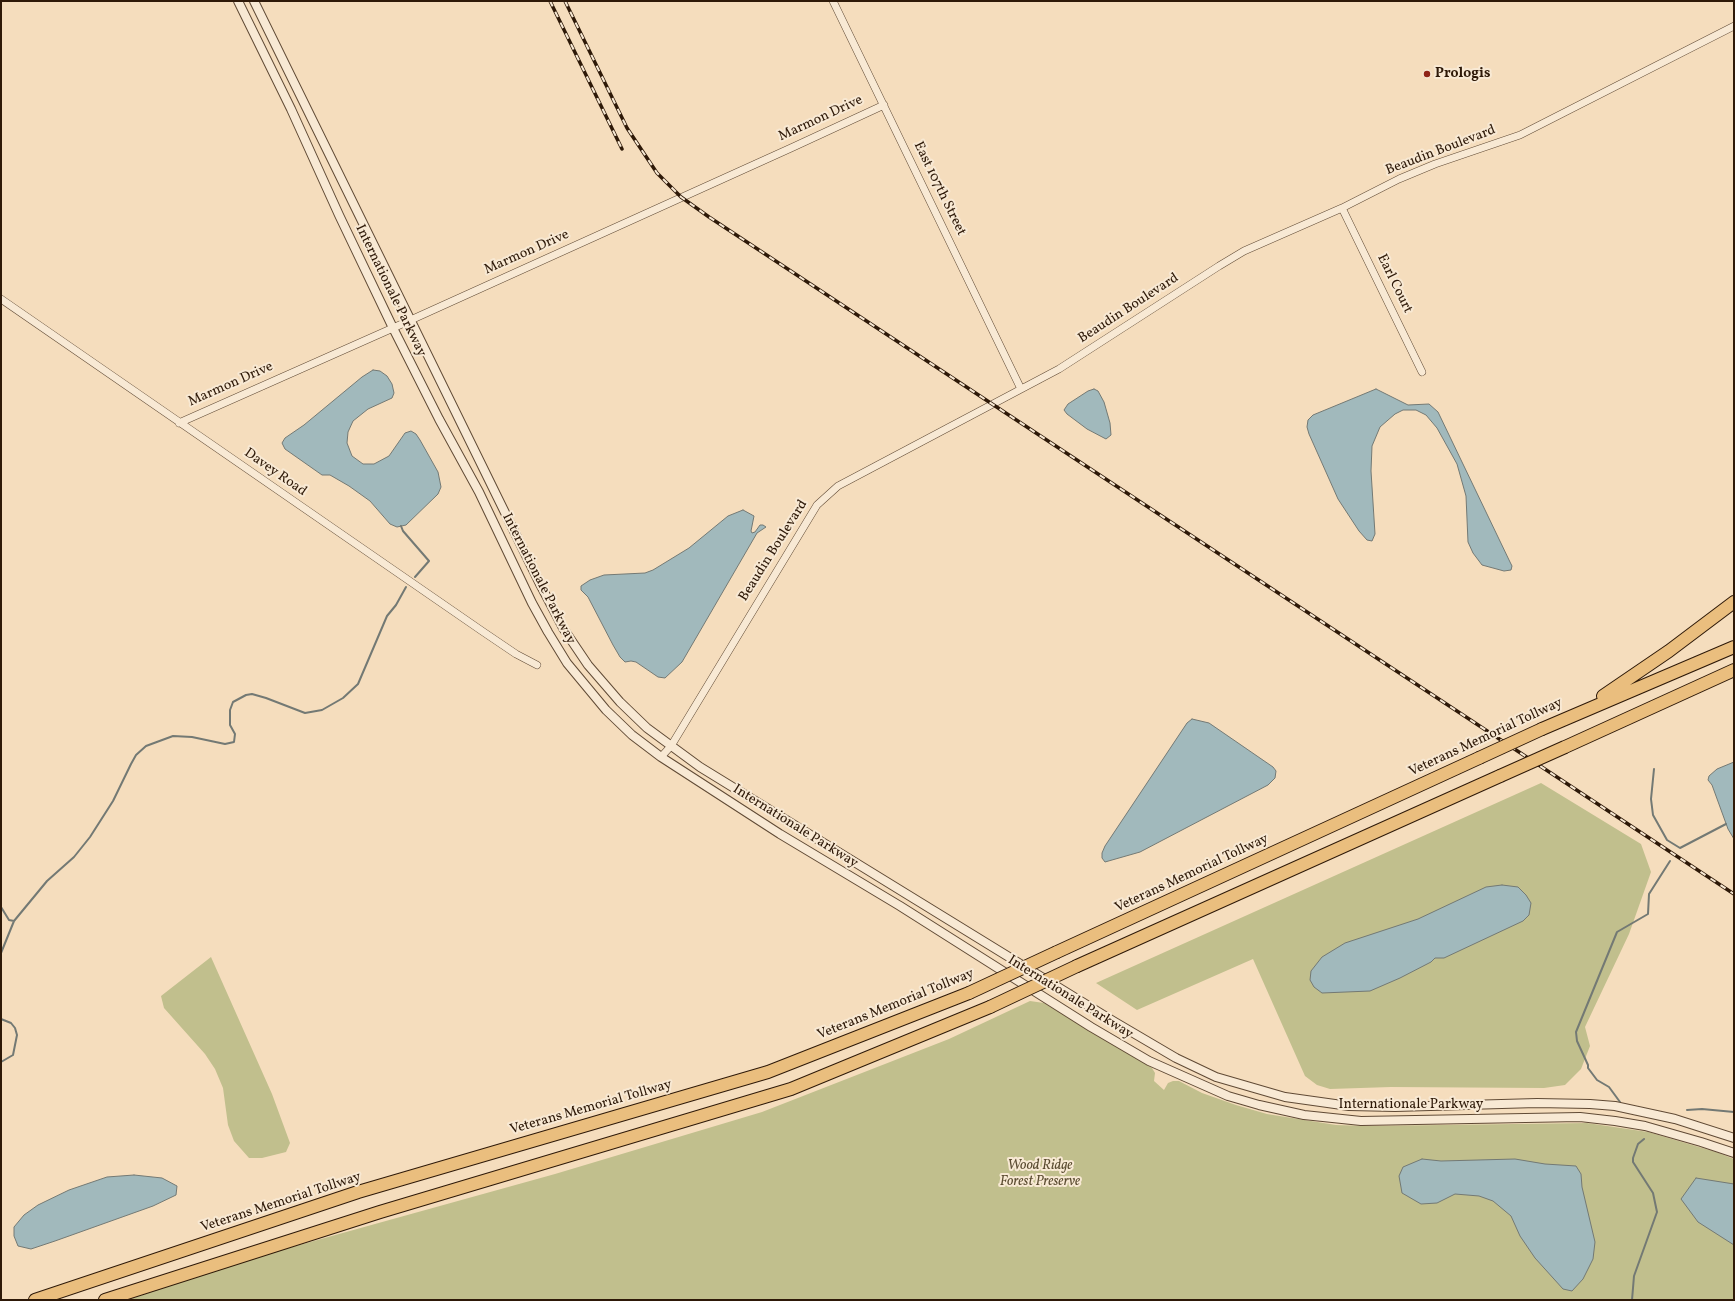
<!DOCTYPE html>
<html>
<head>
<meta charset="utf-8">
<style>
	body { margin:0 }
	#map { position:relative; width:1735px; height:1301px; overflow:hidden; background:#f5ddbd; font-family:Vollkorn,serif }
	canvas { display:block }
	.frame { position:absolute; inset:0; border:2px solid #2e1908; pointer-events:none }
</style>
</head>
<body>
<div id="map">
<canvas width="1735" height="1301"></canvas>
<div class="frame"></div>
</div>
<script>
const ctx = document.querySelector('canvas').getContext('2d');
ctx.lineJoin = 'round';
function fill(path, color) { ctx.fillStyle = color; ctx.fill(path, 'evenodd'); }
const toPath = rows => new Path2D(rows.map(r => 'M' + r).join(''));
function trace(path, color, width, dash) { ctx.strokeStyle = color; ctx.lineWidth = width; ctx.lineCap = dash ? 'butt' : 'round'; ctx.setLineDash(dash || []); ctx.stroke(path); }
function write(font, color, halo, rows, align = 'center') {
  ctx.font = font + ' Vollkorn,serif'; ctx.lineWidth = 4; ctx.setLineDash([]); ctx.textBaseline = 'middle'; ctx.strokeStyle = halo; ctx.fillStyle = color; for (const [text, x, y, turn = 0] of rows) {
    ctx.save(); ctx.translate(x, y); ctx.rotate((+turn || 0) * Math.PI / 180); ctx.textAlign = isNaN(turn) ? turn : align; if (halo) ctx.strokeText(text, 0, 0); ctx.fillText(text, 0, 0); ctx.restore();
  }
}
const green = toPath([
	[1541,783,1641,844,1651,872,1629,934,1585,1027,1590,1046,1581,1069,1565,1085,1544,1088,1391,1087,1330,1089,1317,1085,1305,1076,1253,959,1137,1010,1096,983],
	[211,957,272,1094,290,1143,286,1152,262,1158,249,1158,234,1141,228,1125,223,1088,215,1069,205,1054,164,1008,161,996],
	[1030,1001,1044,1003,1146,1064,1152,1068,1155,1073,1154,1081,1164,1090,1168,1083,1173,1081,1179,1081,1202,1093,1236,1105,1267,1114,1336,1125,1367,1126,1587,1123,1648,1132,1716,1152,1734,1159,1734,1300,127,1300,267,1254,555,1174,762,1112,949,1039]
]);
const water = toPath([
	[373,370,380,371,387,376,392,384,394,393,392,398,368,409,353,421,348,432,347,443,352,456,363,464,374,464,389,456,405,433,411,431,416,434,420,440,438,472,441,487,438,494,406,525,397,527,390,524,370,501,349,486,330,475,322,475,285,449,282,443,285,438,304,425,362,377,373,370],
	[1094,389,1098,391,1104,402,1110,423,1111,435,1106,439,1087,429,1067,414,1064,410,1068,404,1088,391,1094,389],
	[1376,389,1408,405,1429,404,1438,412,1510,562,1512,566,1511,570,1504,571,1482,565,1473,553,1468,542,1466,496,1457,464,1437,428,1426,415,1416,410,1403,410,1395,414,1380,427,1372,446,1371,471,1375,534,1372,541,1367,540,1359,531,1338,499,1309,434,1307,427,1308,420,1313,415,1376,389],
	[743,510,754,516,751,531,752,533,755,532,760,525,763,525,766,527,757,533,682,662,665,678,658,677,636,662,631,661,625,662,620,657,613,645,588,597,581,590,581,586,590,580,604,575,645,573,653,570,689,548,728,516,743,510],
	[1192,719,1209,723,1273,767,1276,771,1275,778,1268,785,1140,852,1105,862,1102,858,1102,853,1105,846,1187,723,1192,719],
	[1734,762,1734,839,1728,829,1712,785,1708,780,1709,776,1717,769,1734,762],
	[1502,885,1518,887,1526,895,1531,903,1529,915,1523,921,1444,958,1435,958,1431,962,1400,978,1370,991,1322,993,1314,987,1310,980,1311,971,1322,957,1345,943,1418,919,1486,887,1502,885],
	[1422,1159,1441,1161,1515,1159,1545,1164,1576,1166,1581,1174,1582,1187,1595,1242,1593,1259,1583,1279,1572,1291,1563,1289,1535,1258,1520,1236,1511,1216,1493,1201,1479,1196,1455,1194,1437,1203,1421,1204,1402,1193,1399,1176,1403,1167,1422,1159],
	[134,1175,162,1178,177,1186,176,1195,153,1206,55,1241,31,1249,18,1246,14,1236,14,1227,24,1215,38,1205,69,1190,107,1177,134,1175],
	[1696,1178,1734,1184,1734,1245,1698,1222,1681,1199,1696,1178]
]);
const stream = toPath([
	[401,526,403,531,429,561,415,577],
	[1654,769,1651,799,1653,815,1667,840,1680,848,1726,824],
	[1,907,9,920,14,921],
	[1,953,14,921,47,881,74,857,90,837,113,801,131,764,136,755,146,746,173,736,192,737,225,744,234,742,235,734,230,725,230,710,233,702,246,695,252,694,266,698,305,713,322,710,343,698,358,684,387,616,396,605,406,587],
	[1,1019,11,1023,15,1028,17,1035,13,1055,1,1062],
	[1620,1102,1609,1087,1597,1080,1588,1068,1588,1065,1577,1041,1576,1032,1617,932,1648,914,1649,894,1670,861],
	[1687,1110,1702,1109,1734,1112],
	[1632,1300,1634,1276,1657,1212,1653,1193,1633,1162,1633,1158,1638,1144,1644,1139]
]);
const minor = toPath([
	[833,1,1021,389],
	[1342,208,1422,372],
	[1,299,482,631,516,654,537,665],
	[179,423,393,328,791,148,884,105],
	[661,757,671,746,817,505,838,486,1059,369,1219,266,1244,251,1342,208,1399,179,1435,164,1520,135,1734,26]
]);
const tertiary = toPath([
	[238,1,291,109,339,215,393,328,439,419,479,492,532,603,548,632,567,663,606,710,632,735,661,757,780,834,900,906,1091,1027,1149,1061,1228,1096,1259,1105,1304,1115,1361,1121,1580,1117,1615,1121,1645,1126,1701,1142,1734,1153],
	[254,1,541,586,563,628,588,665,620,702,647,728,700,767,1113,1021,1176,1058,1216,1077,1285,1097,1349,1106,1395,1107,1537,1103,1590,1104,1615,1106,1675,1119,1734,1138]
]);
const motorway = toPath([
	[1603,696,1669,651,1734,602],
	[1542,729,1734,647],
	[1565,747,1734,670],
	[1057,952,1479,758],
	[1077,966,1500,776],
	[35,1300,358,1192,768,1072,969,993],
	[105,1300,380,1212,791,1089,990,1007]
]);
const rail = toPath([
	[550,1,622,149],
	[565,1,627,128,657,173,681,197,709,217,1734,894]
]);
const motorwayBridge = toPath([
	[1479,758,1542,729],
	[1500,776,1565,747],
	[969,993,1057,952],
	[990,1007,1077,966]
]);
const markers = [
	[1427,74,4,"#8f2418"]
];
const poiNames = [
	["Prologis",1435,74]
];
const streetNames = [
	["Marmon Drive",821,119,-25],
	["Beaudin Boulevard",1441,151,-21],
	["East 107th Street",939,189,64],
	["Marmon Drive",527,253,-24],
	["Earl Court",1394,284,64],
	["Internationale Parkway",390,291,64],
	["Beaudin Boulevard",1129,309,-33],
	["Marmon Drive",231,385,-24],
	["Davey Road",275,473,35],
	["Beaudin Boulevard",774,551,-58],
	["Internationale Parkway",538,579,63],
	["Veterans Memorial Tollway",1486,738,-25],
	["Internationale Parkway",795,827,32],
	["Veterans Memorial Tollway",1192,874,-25],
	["Internationale Parkway",1070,998,32],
	["Veterans Memorial Tollway",896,1005,-22],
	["Internationale Parkway",1411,1105],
	["Veterans Memorial Tollway",591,1108,-16],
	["Veterans Memorial Tollway",281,1203,-18]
];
const parkNames = [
	["Wood Ridge",1040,1166],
	["Forest Preserve",1040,1182]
];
fill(green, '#c1bf8d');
fill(water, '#a1b9bc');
trace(water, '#737974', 1);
trace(stream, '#737974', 2);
trace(minor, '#604a35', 8);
trace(tertiary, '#604a35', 10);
trace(motorway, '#2e1908', 14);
trace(minor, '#f8e9d4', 7);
trace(tertiary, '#f8e9d4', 8);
trace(motorway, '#eabe7e', 12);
trace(rail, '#2e1908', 3.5);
trace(rail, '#f8e9d4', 2, [6]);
trace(motorwayBridge, '#2e1908', 14, []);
trace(motorwayBridge, '#eabe7e', 12);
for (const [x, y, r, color] of markers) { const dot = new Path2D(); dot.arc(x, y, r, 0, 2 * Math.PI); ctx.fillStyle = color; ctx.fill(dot); trace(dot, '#f8e9d4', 1.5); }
write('bold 14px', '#2e1908', '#f8e9d4', poiNames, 'left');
write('14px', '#2e1908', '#f8e9d4', streetNames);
write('italic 14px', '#5a4b30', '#f8e9d4', parkNames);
</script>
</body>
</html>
